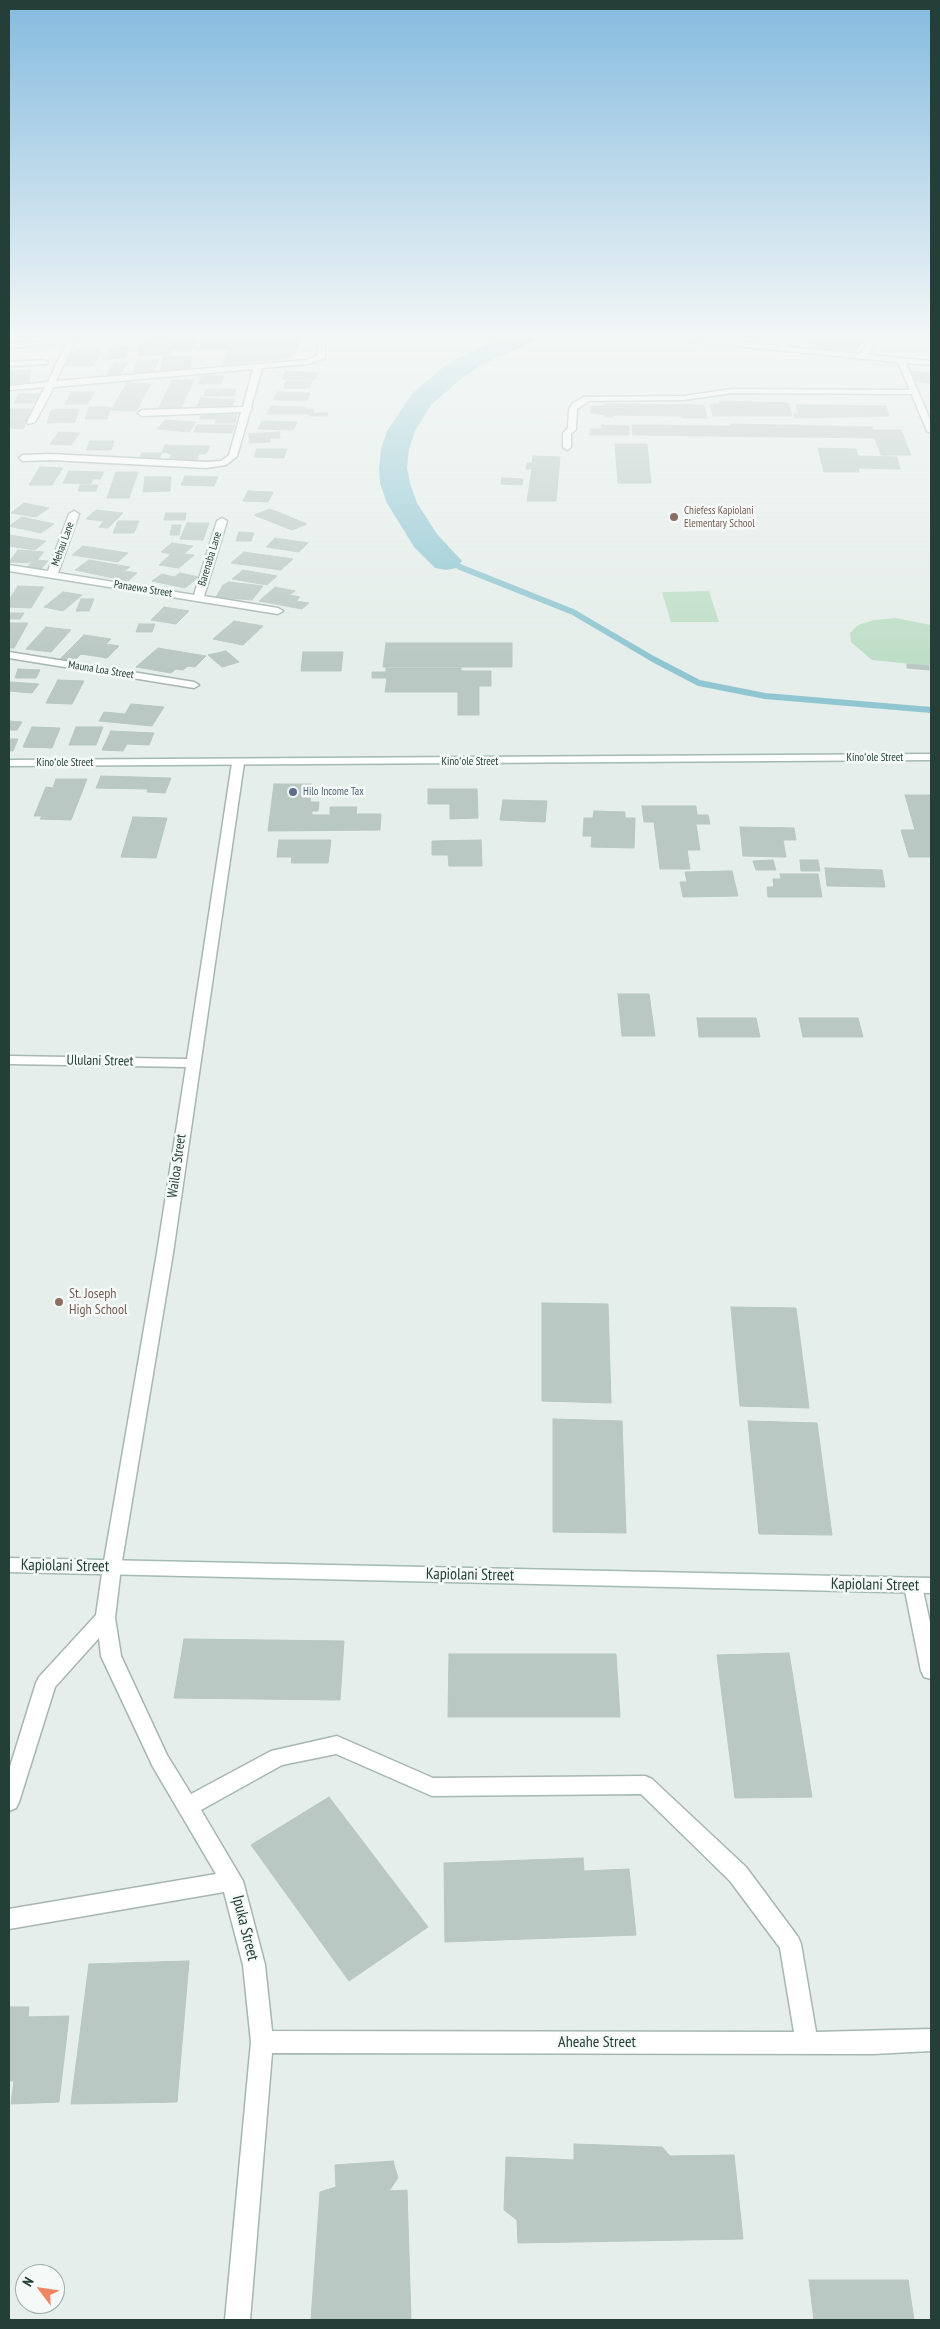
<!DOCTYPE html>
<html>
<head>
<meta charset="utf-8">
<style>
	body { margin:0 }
	#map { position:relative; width:940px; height:2329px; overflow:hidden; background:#e5eeea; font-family:"PT Sans Narrow",sans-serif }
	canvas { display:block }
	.frame { position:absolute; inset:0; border:10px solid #243f38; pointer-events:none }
	.north { position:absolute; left:15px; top:2264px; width:50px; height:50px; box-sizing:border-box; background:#f5faf8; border:1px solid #a1afab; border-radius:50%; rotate:301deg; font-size:14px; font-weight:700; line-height:20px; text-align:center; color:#243f38 }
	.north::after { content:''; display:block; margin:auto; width:18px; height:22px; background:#ee8662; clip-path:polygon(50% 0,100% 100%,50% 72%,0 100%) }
</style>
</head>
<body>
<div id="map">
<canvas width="940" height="2329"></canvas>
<div class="frame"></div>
<div class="north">N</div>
</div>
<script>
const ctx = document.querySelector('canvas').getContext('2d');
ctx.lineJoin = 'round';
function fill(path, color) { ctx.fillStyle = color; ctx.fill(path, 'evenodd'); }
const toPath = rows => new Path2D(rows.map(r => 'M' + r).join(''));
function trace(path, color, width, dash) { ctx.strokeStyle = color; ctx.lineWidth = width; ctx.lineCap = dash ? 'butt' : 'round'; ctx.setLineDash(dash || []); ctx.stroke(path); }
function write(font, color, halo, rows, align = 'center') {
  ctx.font = font + ' "PT Sans Narrow",sans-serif'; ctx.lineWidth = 5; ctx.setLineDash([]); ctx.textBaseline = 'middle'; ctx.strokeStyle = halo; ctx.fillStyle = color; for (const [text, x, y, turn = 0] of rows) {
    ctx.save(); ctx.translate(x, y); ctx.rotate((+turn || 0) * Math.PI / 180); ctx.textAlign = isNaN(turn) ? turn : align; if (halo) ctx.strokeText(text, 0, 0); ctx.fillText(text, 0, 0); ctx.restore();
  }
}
const green = toPath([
	[803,333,869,333,855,353,808,348],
	[709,591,719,622,671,622,662,592],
	[896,618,931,625,931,666,872,660,851,642,850,633,858,625,874,620]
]);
const streamFar1 = toPath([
	[446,561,463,568]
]);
const stream = toPath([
	[460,567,573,612,653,659,699,683,765,696,931,710]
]);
const river = toPath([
	[511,333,544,333,541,338,483,364,461,379,431,405,415,431,409,449,407,468,410,483,417,503,437,534,462,561,457,568,446,570,435,568,414,547,387,503,380,483,379,468,381,449,387,431,412,394,443,367,465,354,511,333]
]);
const building = toPath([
	[301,333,297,350,290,358,222,365,235,341,243,341,246,334,301,333],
	[326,333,351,333,353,339,327,340,326,333],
	[354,333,389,333,389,339,353,339,354,333],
	[681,333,721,333,722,338,699,335,681,333],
	[202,338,235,338,231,350,199,350,202,338],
	[197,339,198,349,170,350,169,340,197,339],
	[167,342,170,354,140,356,138,343,167,342],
	[119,347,129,347,126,358,106,359,110,348,119,347],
	[75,349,102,349,93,366,65,366,75,349],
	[163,356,192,356,190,370,160,371,163,356],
	[138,360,159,360,152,374,132,374,138,360],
	[114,363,128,363,120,375,106,375,114,363],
	[31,370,29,384,9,385,9,371,31,370],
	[286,371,318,373,315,380,282,379,286,371],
	[910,371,931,373,931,383,916,381,910,371],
	[202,376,224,376,220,384,198,384,202,376],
	[172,380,194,380,181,408,159,408,172,380],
	[286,381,312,381,310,388,283,388,286,381],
	[127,383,151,384,136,411,111,410,127,383],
	[206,389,236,389,234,396,204,396,206,389],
	[71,392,94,392,88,404,65,404,71,392],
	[277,392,310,393,307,401,273,400,277,392],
	[19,394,42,394,38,403,14,403,19,394],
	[201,398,235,400,231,407,197,406,201,398],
	[719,401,788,403,792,416,713,416,710,404,720,404,719,401],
	[604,404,704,405,707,418,682,418,681,416,613,415,613,417,605,417,605,415,591,413,590,406,604,406,604,404],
	[796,405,886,406,889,416,795,418,794,414,799,414,796,405],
	[271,406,306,407,305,409,314,409,313,413,328,413,327,416,309,416,310,414,267,414,271,406],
	[89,407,111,407,107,419,85,419,89,407],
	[9,409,33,409,23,429,9,428,9,409],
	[79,409,75,422,47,423,51,410,79,409],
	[202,412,237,412,235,423,215,423,216,419,200,419,202,412],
	[165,420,196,422,189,432,157,429,165,420],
	[262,421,297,422,293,430,258,429,262,421],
	[731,424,872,427,875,438,633,435,632,425,731,426,731,424],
	[197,425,235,425,232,433,194,432,197,425],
	[602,425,629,426,629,435,590,435,590,429,602,429,602,425],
	[872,430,901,430,911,455,881,455,872,430],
	[59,432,80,433,71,445,50,444,59,432],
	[279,432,280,438,270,438,270,442,250,443,249,434,279,432],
	[90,441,114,441,111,450,86,450,90,441],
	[615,444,647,444,651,483,618,483,615,444],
	[165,445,210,446,206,454,199,454,196,461,169,460,172,454,162,452,165,445],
	[818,448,856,449,858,456,897,457,900,469,858,468,859,472,824,472,818,448],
	[257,449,287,449,284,458,254,457,257,449],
	[142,453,162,453,159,459,139,459,142,453],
	[533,456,560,457,556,501,527,501,532,469,526,469,527,463,532,463,533,456],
	[40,467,63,468,52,485,29,485,40,467],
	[69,471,104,472,100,479,93,479,91,484,63,483,69,471],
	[116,472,138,472,129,498,107,498,116,472],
	[185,476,218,477,214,486,181,485,185,476],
	[145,477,171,477,170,491,143,492,145,477],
	[502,478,523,479,522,485,501,484,502,478],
	[80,485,98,485,96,491,78,491,80,485],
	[248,491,273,492,268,502,243,501,248,491],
	[24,503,49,508,36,517,11,513,24,503],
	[270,509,307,524,292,530,254,515,270,509],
	[96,510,123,513,108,528,99,527,104,521,86,519,96,510],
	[166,513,186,513,185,520,164,520,166,513],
	[22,517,54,524,41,533,9,526,22,517],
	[118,521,139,521,134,533,113,533,118,521],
	[187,523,209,523,203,540,180,539,187,523],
	[172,525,181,525,179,535,170,535,172,525],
	[239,532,254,533,251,541,236,541,239,532],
	[9,535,46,541,35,550,9,546,9,535],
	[275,538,308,543,299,552,266,547,275,538],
	[172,543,193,546,184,554,194,555,179,568,159,565,171,554,161,552,172,543],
	[83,546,128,553,118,562,72,555,83,546],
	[18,550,44,552,37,560,31,563,9,562,18,550],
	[244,552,293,559,281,570,231,563,244,552],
	[37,560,48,561,41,569,27,567,37,560],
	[89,560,130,567,124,571,137,573,128,581,75,570,89,560],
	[243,570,277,576,267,585,232,579,243,570],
	[180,573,199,577,185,588,152,581,162,574,174,577,180,573],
	[229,582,263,586,252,600,216,597,223,585,229,582],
	[18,586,44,587,31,608,9,607,9,600,18,586],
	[275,587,295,591,289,595,300,597,296,601,309,603,302,609,259,601,275,587],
	[63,592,82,595,63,611,44,607,63,592],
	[81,599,94,599,89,611,76,611,81,599],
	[164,607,189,611,176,624,151,620,164,607],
	[9,613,24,613,20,619,9,619,9,613],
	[234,621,263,626,243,645,213,639,234,621],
	[9,623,28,623,14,648,9,648,9,623],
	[139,624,155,624,152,632,136,632,139,624],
	[46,627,71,630,51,652,26,649,46,627],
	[84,635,111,639,106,644,119,646,107,658,81,654,72,663,58,661,84,635],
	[386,643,512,643,512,667,383,667,386,643],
	[158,648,206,656,195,667,188,666,183,670,176,669,171,673,136,667,158,648],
	[226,651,239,662,222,667,208,655,226,651],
	[303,652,343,652,341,671,301,671,303,652],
	[907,664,929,666,929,670,907,668,907,664],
	[386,668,461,668,461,671,491,671,491,686,479,686,479,715,458,715,458,692,385,692,387,678,372,678,372,672,386,672,386,668],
	[18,669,40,670,36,678,15,678,18,669],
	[58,680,84,681,72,704,46,703,58,680],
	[11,682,39,684,32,693,9,691,11,682],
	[131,704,164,707,152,726,99,721,104,712,125,714,131,704],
	[9,721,22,722,17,730,9,730,9,721],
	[32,727,60,728,52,748,23,747,32,727],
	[76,727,103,727,96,745,69,745,76,727],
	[111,731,154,733,149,745,127,744,123,751,102,750,111,731],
	[9,739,18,739,13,751,9,751,9,739],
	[101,776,171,778,165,793,147,792,148,789,96,788,101,776],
	[56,779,87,779,71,820,40,819,42,816,34,816,46,787,53,788,56,779],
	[274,784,312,784,310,802,319,802,318,811,312,811,312,815,330,815,330,807,357,807,356,814,381,814,380,830,268,831,274,784],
	[428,789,477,789,478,818,450,819,450,804,428,804,428,789],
	[905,795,931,795,931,857,909,857,901,830,915,830,905,795],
	[503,800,547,801,545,822,500,820,503,800],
	[642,806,696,806,697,815,708,815,710,824,696,824,700,850,687,850,690,869,660,869,654,822,644,822,642,806],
	[594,811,625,812,625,818,635,818,634,848,591,847,592,836,583,836,584,818,593,818,594,811],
	[133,817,167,818,156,858,121,857,133,817],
	[740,827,794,828,796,840,783,840,786,857,743,856,740,827],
	[279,840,331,840,328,863,291,863,292,857,277,857,279,840],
	[481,840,482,866,449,866,448,855,432,855,432,841,481,840],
	[773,860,776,870,756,870,753,861,773,860],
	[800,860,818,860,820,871,801,871,800,860],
	[825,868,882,870,885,887,827,886,825,868],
	[732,871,738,896,683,897,680,882,687,882,685,872,732,871],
	[780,874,818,874,822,897,768,897,767,887,774,887,773,879,781,879,780,874],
	[618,994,649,994,655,1036,622,1036,618,994],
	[697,1018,756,1018,760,1037,699,1037,697,1018],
	[799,1018,858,1018,863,1037,803,1037,799,1018],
	[542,1303,608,1304,611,1403,542,1401,542,1303],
	[731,1307,796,1308,809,1408,740,1406,731,1307],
	[553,1419,622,1421,626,1533,553,1532,553,1419],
	[748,1421,817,1423,832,1535,759,1534,748,1421],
	[184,1639,344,1641,340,1700,174,1698,184,1639],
	[789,1653,812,1797,735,1798,717,1655,789,1653],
	[449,1654,616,1654,620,1717,448,1717,449,1654],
	[329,1797,428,1927,349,1981,251,1845,329,1797],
	[583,1858,584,1871,629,1869,636,1935,445,1942,444,1863,583,1858],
	[189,1961,177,2102,71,2104,89,1964,189,1961],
	[9,2007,29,2007,28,2017,69,2016,59,2102,11,2104,14,2081,9,2081,9,2007],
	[574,2144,662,2147,670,2156,734,2155,743,2239,518,2243,517,2220,504,2210,506,2157,574,2160,574,2144],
	[393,2161,398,2178,389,2191,407,2190,411,2320,311,2320,320,2192,336,2187,335,2165,393,2161],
	[809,2280,908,2280,914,2320,814,2320,809,2280]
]);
const lane = toPath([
	[317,333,325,333,325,358,309,364,262,368,251,407,252,409,250,411,237,456,226,465,206,468,51,460,23,461,19,458,23,455,51,454,206,462,221,461,229,455,241,412,142,416,138,413,142,410,243,407,253,369,54,387,35,422,28,424,27,422,45,387,9,390,9,386,48,382,68,339,75,341,56,381,307,360,318,355,317,333],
	[735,333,743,333,742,347,735,345,735,333],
	[779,333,787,333,789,351,782,349,779,333],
	[875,333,883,333,865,359,859,359,858,357,875,333],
	[44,360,48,362,47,364,9,366,9,362,44,360],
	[732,389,913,390,917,392,913,394,732,393,684,400,589,401,577,409,576,429,571,434,571,447,567,450,563,447,563,433,568,428,569,409,573,403,584,397,684,396,732,389],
	[74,511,79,514,58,573,194,595,217,521,222,518,227,521,204,596,278,608,283,611,278,614,9,571,9,565,48,571,69,514,74,511],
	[9,652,194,682,199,685,194,688,9,658,9,652],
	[112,1560,119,1562,121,1567,115,1618,121,1656,167,1755,191,1794,271,1751,337,1736,433,1778,645,1776,652,1779,746,1867,798,1937,801,1944,816,2032,931,2029,931,2051,873,2054,272,2053,250,2320,225,2320,251,2042,243,1965,224,1892,9,1929,9,1909,216,1874,153,1767,101,1656,99,1638,55,1687,19,1802,16,1808,9,1811,9,1770,36,1683,39,1677,96,1615,103,1567,105,1562,112,1560],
	[336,1754,432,1796,641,1794,730,1881,780,1948,794,2032,272,2031,265,1965,243,1881,201,1810,282,1765,336,1754],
	[913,1578,920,1581,922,1586,931,1627,931,1679,924,1677,921,1671,904,1586,906,1581,913,1578]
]);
const street = toPath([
	[238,760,244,763,173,1253,121,1567,119,1572,112,1574,105,1572,103,1567,157,1253,186,1067,9,1064,9,1056,187,1059,232,763,238,760]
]);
const secondary = toPath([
	[134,333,166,333,162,335,9,348,9,344,134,333],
	[617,333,645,333,931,361,931,365,906,363,931,422,931,433,927,431,898,362,621,335,617,333],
	[931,754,931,760,9,766,9,760,931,754],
	[9,1558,931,1578,931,1593,9,1572,9,1558]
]);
const markers = [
	[674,517,5,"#8d6e63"],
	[293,792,5,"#5c6f8a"],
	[59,1302,5,"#8d6e63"]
];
const farEducationnames = [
	["Chiefess Kapiolani",684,511],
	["Elementary School",684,524]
];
const farStreetnames = [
	["Mehau Lane",63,544,-70],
	["Barenaba Lane",210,559,-73],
	["Panaewa Street",143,589,9],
	["Mauna Loa Street",101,670,9],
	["Kinoʻole Street",875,758],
	["Kinoʻole Street",470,762],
	["Kinoʻole Street",65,763]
];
const farServicenames = [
	["Hilo Income Tax",303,792]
];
const streetNames = [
	["Ululani Street",100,1061,1],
	["Wailoa Street",177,1166,-82]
];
const educationNames = [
	["St. Joseph",69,1294],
	["High School",69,1310]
];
const nearStreetnames = [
	["Kapiolani Street",65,1566,1],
	["Kapiolani Street",470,1575,1],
	["Kapiolani Street",875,1585,1],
	["Ipuka Street",245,1928,76],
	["Aheahe Street",597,2042]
];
fill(green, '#bedec7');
trace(streamFar1, '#8fc6d1', 5);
trace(stream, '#8fc6d1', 6);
fill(river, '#8fc6d1');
fill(building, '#bac8c3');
trace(building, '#b7c7c1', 1);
trace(lane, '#a7b6b1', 3);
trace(street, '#a7b6b1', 3);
trace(secondary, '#a3b9b2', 3);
fill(lane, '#fff');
fill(street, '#fff');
fill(secondary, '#fff');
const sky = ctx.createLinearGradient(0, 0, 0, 659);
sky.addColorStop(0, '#84bbdf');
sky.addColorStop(0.51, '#f3f7f6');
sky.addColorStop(1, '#f3f7f600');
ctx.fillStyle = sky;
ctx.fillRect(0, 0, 940, 659);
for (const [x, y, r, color] of markers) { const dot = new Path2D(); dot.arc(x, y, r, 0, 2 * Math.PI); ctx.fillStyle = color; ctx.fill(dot); trace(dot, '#f5faf8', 2); }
write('11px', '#785e54', '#f5faf8', farEducationnames, 'left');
write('11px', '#243f38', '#f5faf8', farStreetnames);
write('11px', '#4e5e75', '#f5faf8', farServicenames, 'left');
write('14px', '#243f38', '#f5faf8', streetNames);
write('14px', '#785e54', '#f5faf8', educationNames, 'left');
write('16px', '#243f38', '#f5faf8', nearStreetnames);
</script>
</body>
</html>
